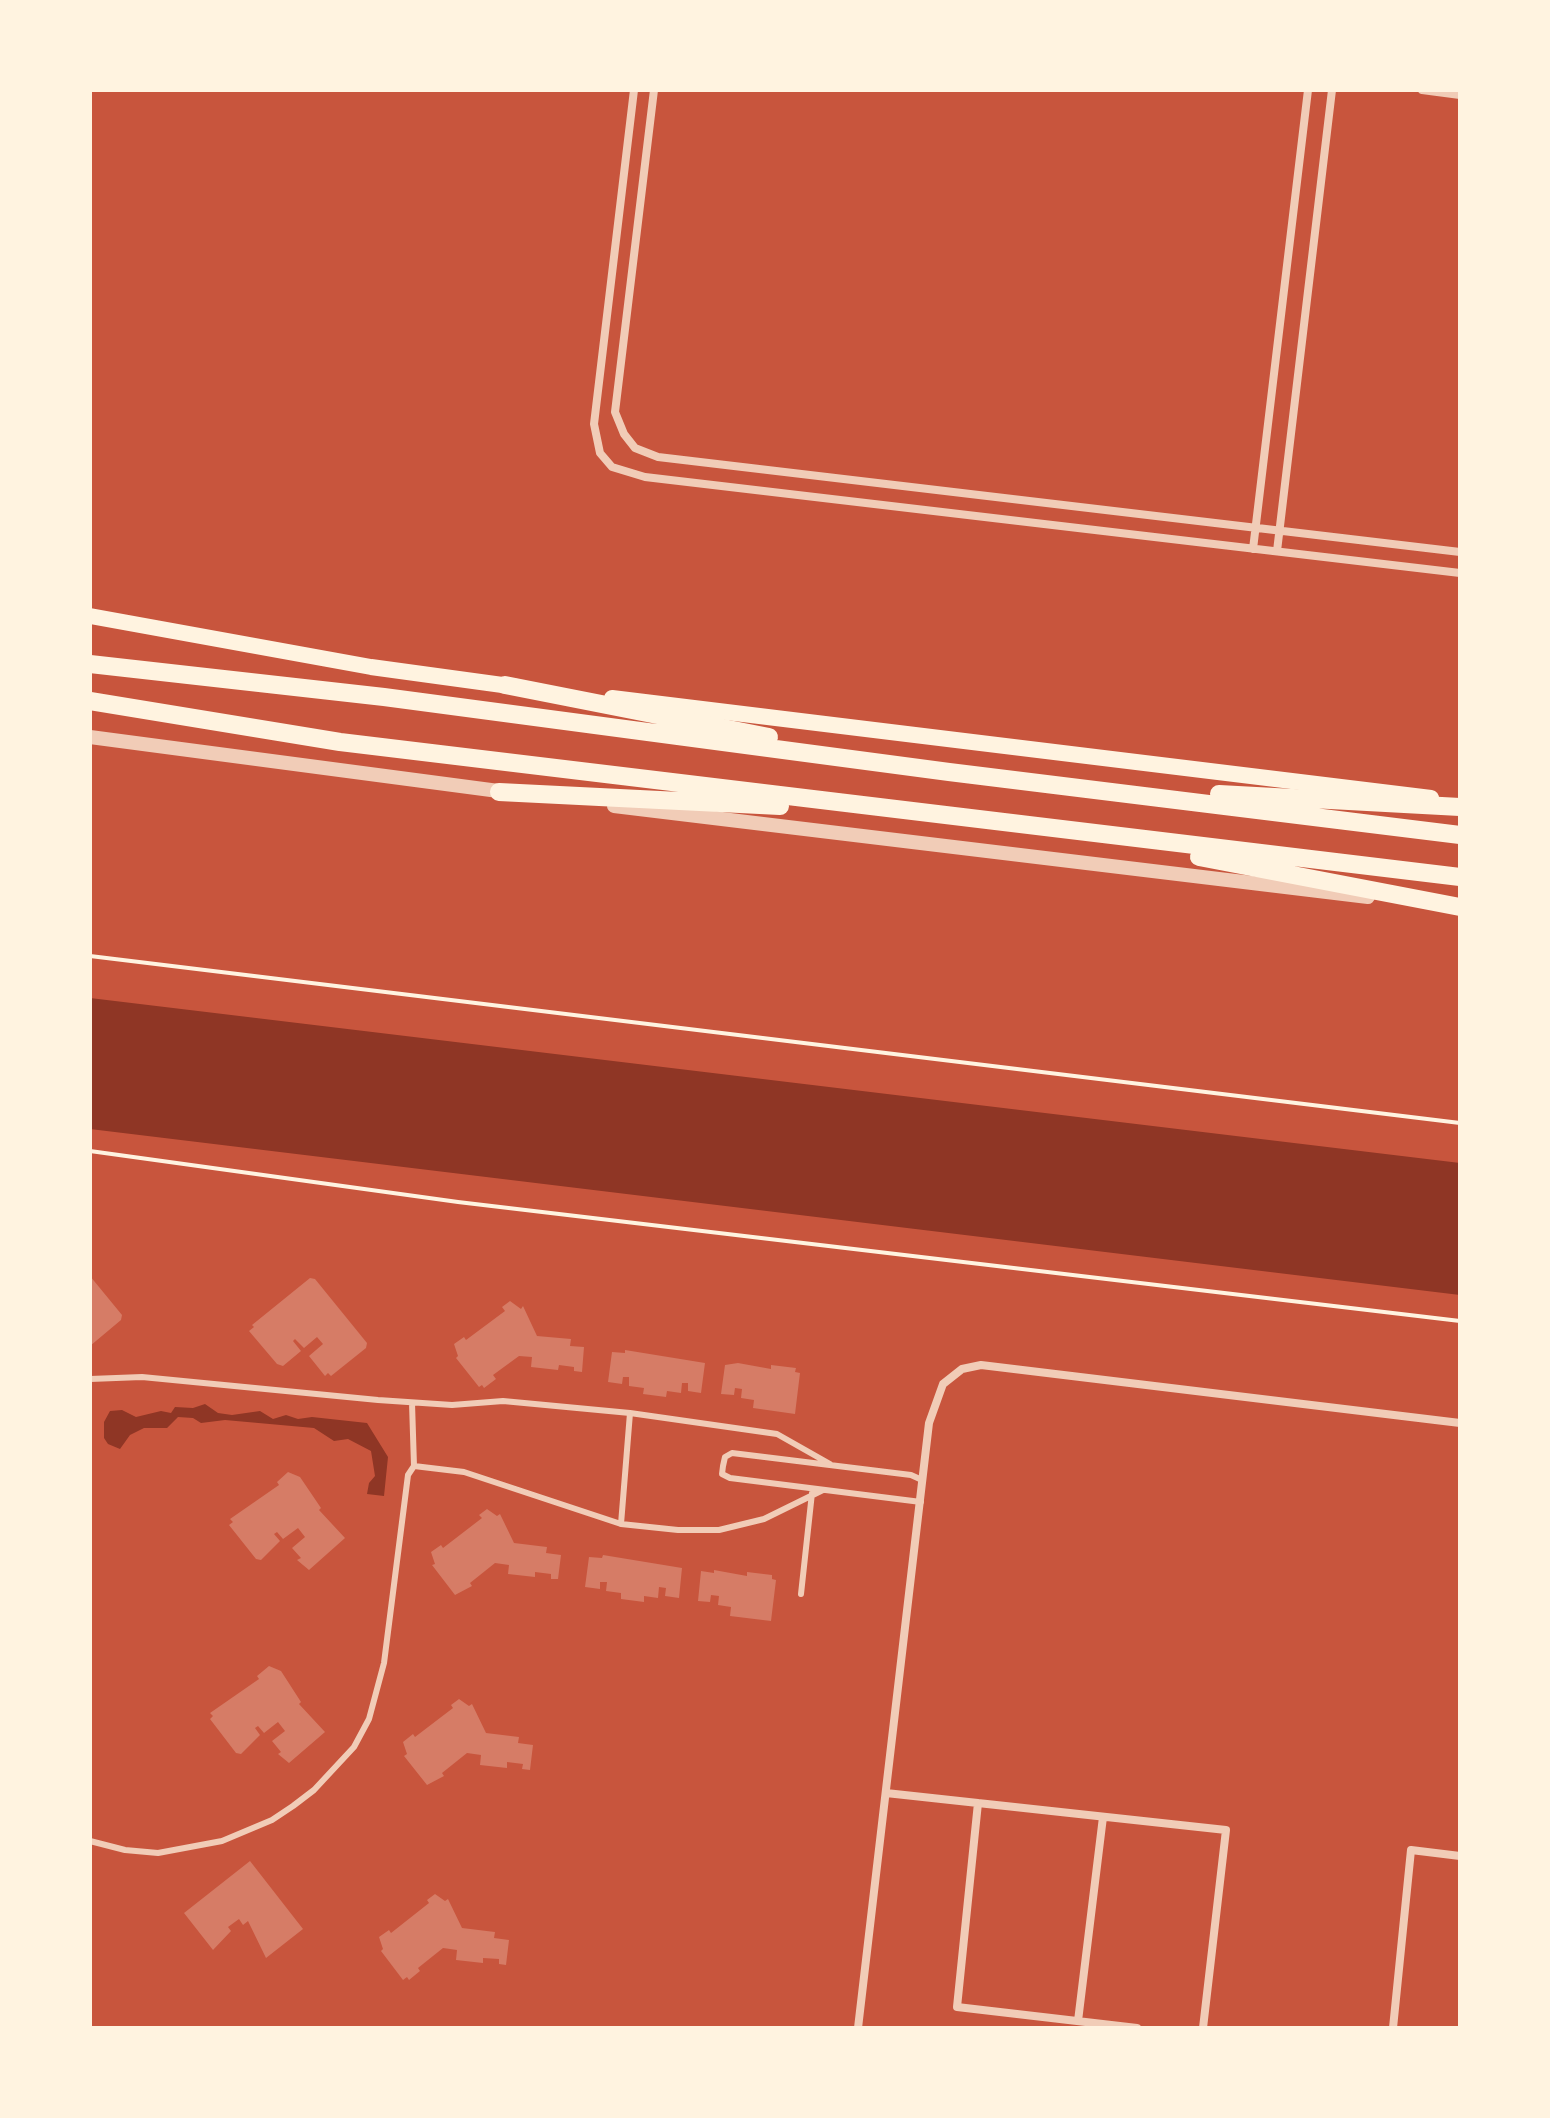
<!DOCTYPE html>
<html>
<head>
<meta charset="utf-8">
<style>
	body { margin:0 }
	#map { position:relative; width:1550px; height:2118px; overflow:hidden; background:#c8553d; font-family:"Roboto Condensed",sans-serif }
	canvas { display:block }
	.frame { position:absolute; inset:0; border:92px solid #fff3e0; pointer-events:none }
</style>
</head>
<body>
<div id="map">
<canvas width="1550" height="2118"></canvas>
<div class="frame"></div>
</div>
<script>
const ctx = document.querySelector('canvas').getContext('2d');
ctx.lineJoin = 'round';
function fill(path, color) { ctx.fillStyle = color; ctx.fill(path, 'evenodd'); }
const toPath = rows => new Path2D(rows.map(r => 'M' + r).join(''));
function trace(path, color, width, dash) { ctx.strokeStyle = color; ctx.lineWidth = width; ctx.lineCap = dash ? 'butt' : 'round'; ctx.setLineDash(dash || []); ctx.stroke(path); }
const water = toPath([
	[90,998,1460,1163,1460,1295,90,1129],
	[205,1404,218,1413,232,1415,260,1411,273,1419,286,1415,298,1419,312,1417,367,1423,388,1457,384,1496,367,1494,369,1483,375,1476,371,1451,348,1439,334,1441,314,1428,225,1420,201,1423,193,1418,178,1417,167,1428,144,1428,130,1435,120,1449,108,1444,104,1438,104,1422,110,1411,122,1410,136,1417,161,1411,171,1413,175,1407,193,1408]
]);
const building = toPath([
	[90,1276,122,1315,121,1320,90,1346],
	[310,1278,315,1279,367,1343,366,1348,331,1376,328,1373,325,1376,309,1356,323,1344,317,1337,304,1348,295,1339,293,1341,301,1351,283,1366,277,1364,249,1331,254,1327,252,1325],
	[510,1301,521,1309,523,1306,537,1336,571,1339,570,1346,584,1347,582,1372,574,1371,574,1367,559,1365,558,1370,531,1367,532,1357,519,1356,493,1375,496,1379,484,1388,482,1385,479,1387,456,1358,458,1356,454,1344,464,1337,466,1340,505,1311,502,1307],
	[625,1350,705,1363,701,1393,688,1391,688,1383,682,1383,681,1393,667,1391,666,1397,643,1394,644,1388,629,1386,629,1377,623,1377,622,1384,608,1382,612,1352,625,1353],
	[738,1363,771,1369,771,1365,796,1368,795,1372,800,1373,795,1414,753,1408,754,1400,741,1398,742,1389,735,1388,734,1395,721,1394,725,1365],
	[288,1472,300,1477,321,1508,319,1510,345,1538,309,1570,297,1560,301,1558,292,1548,305,1537,298,1528,283,1539,277,1532,274,1534,280,1541,261,1560,256,1559,229,1525,233,1522,230,1519,279,1485,277,1482],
	[487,1509,497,1516,500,1514,514,1543,547,1547,546,1553,561,1555,558,1579,551,1579,551,1574,535,1572,535,1577,508,1574,509,1565,495,1563,470,1583,472,1586,455,1595,432,1565,435,1564,431,1552,441,1545,443,1548,482,1518,479,1515],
	[603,1555,682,1568,679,1598,665,1596,666,1588,659,1587,658,1598,644,1596,644,1602,621,1599,621,1593,606,1591,607,1582,600,1582,600,1589,585,1587,589,1557,602,1558],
	[714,1570,747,1576,747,1572,772,1575,772,1579,776,1580,771,1621,730,1616,731,1607,718,1605,719,1596,711,1595,710,1602,698,1601,701,1571,714,1573],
	[269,1666,281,1671,301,1702,299,1704,325,1732,289,1763,278,1754,281,1752,272,1741,285,1731,278,1722,264,1733,258,1726,255,1728,260,1735,241,1754,236,1753,210,1719,213,1716,210,1713,259,1679,257,1676],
	[459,1699,469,1706,472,1704,486,1733,519,1737,518,1743,533,1745,530,1770,522,1769,523,1764,507,1762,507,1768,480,1765,481,1755,467,1753,442,1773,444,1776,427,1785,404,1756,407,1754,403,1742,413,1734,415,1737,453,1708,451,1705],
	[250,1861,303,1929,266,1958,248,1921,243,1925,239,1919,228,1927,231,1931,213,1950,184,1913],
	[435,1894,445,1901,448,1899,462,1928,495,1932,494,1938,509,1940,506,1965,499,1964,499,1959,483,1958,483,1963,456,1960,457,1950,443,1948,418,1968,420,1971,409,1980,407,1977,403,1980,381,1951,383,1949,379,1937,389,1930,391,1933,429,1903,427,1900]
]);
const path = toPath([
	[90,956,1460,1123],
	[90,1151,458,1202,1460,1321]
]);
const service = toPath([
	[90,1379,142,1377,378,1400,452,1405,503,1401,630,1413,777,1434,830,1464],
	[412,1403,414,1466],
	[921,1502,730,1478,722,1474,723,1466,725,1457,732,1453,911,1475,922,1480],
	[621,1524,630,1413],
	[801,1594,812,1493],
	[90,1841,125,1850,158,1853,222,1841,272,1820,293,1806,314,1790,354,1747,369,1719,384,1663,408,1475,414,1466,464,1472,621,1524,678,1530,719,1530,764,1519,823,1490]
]);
const minor = toPath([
	[634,90,594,424,600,453,612,467,645,477,1460,573],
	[654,90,615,412,624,434,635,448,658,457,1460,552],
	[1422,90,1460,95],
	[1253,549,1308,90],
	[1277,551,1332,90],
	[886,1793,1226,1830,1203,2028],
	[978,1803,957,2007,1137,2028],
	[1078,2021,1103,1817],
	[858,2028,929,1423,943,1384,962,1369,981,1365,1460,1423],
	[1393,2028,1411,1850,1460,1856]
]);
const tertiary = toPath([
	[90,737,506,792],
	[614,806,1368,897]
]);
const secondary = toPath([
	[90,616,371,667,517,687],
	[612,698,1431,798]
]);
const trunk = toPath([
	[90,664,384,697,949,772,1460,835],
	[505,685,769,737],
	[90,701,340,742,1460,877],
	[499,792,780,806],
	[1219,794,1460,807],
	[1199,857,1460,907]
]);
fill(water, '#8f3625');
fill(building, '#d67c66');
trace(path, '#fff3e0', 4);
trace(service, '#f1ccb7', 6);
trace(minor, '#f1ccb7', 8);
trace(tertiary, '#f1ccb7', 14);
trace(secondary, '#fff3e0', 16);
trace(trunk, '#fff3e0', 18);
</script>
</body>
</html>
